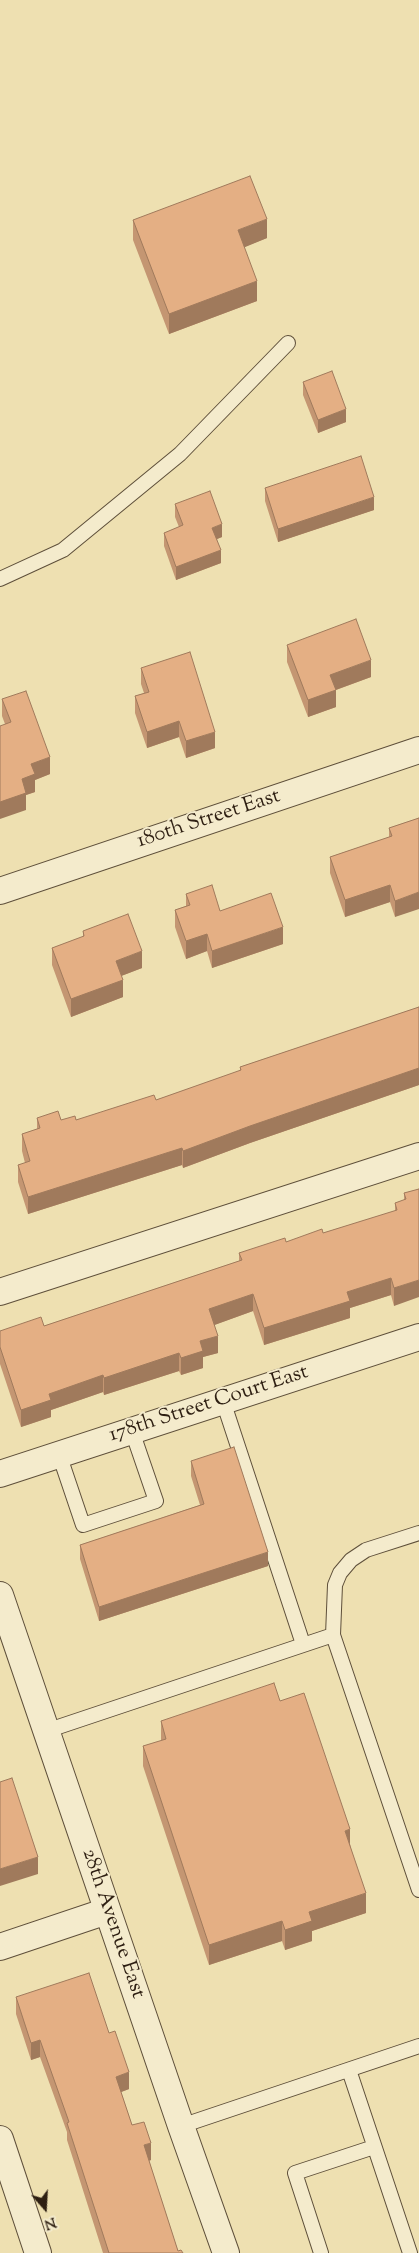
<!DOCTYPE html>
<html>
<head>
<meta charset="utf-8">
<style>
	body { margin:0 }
	#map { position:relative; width:419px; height:2253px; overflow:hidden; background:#eee0b1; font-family:"Sorts Mill Goudy",serif }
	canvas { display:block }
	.north { position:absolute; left:20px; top:2183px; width:50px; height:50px; -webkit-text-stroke:4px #f4ebcc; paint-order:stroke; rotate:161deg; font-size:14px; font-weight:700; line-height:20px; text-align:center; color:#2e1f12 }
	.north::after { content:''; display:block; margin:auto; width:18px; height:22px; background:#2e1f12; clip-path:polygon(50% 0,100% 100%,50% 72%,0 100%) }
</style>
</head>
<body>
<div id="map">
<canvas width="419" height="2253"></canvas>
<div class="north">N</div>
</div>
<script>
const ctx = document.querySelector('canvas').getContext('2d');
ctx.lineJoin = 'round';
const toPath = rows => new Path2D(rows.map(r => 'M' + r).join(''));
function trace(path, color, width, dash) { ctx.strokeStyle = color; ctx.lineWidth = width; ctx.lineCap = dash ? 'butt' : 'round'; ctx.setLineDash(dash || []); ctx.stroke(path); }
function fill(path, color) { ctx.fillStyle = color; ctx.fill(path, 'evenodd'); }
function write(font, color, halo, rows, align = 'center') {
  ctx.font = font + ' "Sorts Mill Goudy",serif'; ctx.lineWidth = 4; ctx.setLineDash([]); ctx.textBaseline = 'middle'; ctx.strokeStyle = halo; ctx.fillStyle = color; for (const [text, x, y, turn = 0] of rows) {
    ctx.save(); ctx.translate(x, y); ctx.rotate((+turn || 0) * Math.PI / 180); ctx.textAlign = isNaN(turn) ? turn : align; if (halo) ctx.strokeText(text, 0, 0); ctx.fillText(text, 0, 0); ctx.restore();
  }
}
const service = toPath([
	[0,579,63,550,180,454,288,343],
	[223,1401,303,1644],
	[59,1454,83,1525,156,1501,132,1431],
	[333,1635,335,1585,340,1573,351,1560,366,1550,419,1533],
	[46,1731,333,1635,419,1890],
	[349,2070,410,2253],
	[181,2126,419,2046],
	[321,2253,295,2173,374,2147]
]);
const minor = toPath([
	[0,891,419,750],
	[0,1292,419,1156],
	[0,1474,419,1337],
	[0,1595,181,2126,226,2253],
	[0,1947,107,1911],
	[0,2139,38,2253]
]);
const wall = toPath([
	[133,220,267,238,244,247,257,301,169,334,133,240],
	[303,382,346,422,318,433,303,395],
	[265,488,374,510,278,542,265,501],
	[175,504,222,537,217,539,221,563,176,580,164,546,164,533,179,527,175,517],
	[287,645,371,677,336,690,336,707,308,717,287,662],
	[141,668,215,748,186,758,179,737,147,748,135,713,135,696,144,693,141,684],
	[2,699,50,774,35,780,35,792,26,795,26,810,5,724,2,716],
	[419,818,395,917,390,902,345,917,330,873,330,857,389,837,389,828],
	[186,894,220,911,283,944,212,968,207,951,186,959,175,927,175,910,186,906],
	[83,931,142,968,121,976,123,997,71,1017,52,965,52,948,83,937],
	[419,1007,419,1085,250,1143,183,1168,182,1165,28,1214,18,1182,18,1165,25,1163,22,1151,22,1134,37,1129,37,1118,61,1120,76,1120,156,1100,240,1071,240,1067],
	[419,1189,394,1306,391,1295,350,1308,350,1318,264,1345,253,1311,214,1325,218,1353,203,1357,203,1368,181,1375,179,1371,104,1395,103,1392,51,1410,51,1417,21,1427,0,1364,0,1331,44,1326,239,1261,239,1253,323,1233,395,1211,395,1203,404,1200,404,1193],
	[191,1461,268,1566,99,1621,80,1559,80,1545,200,1505,191,1476],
	[280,1701,350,1844,366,1913,312,1931,312,1941,285,1950,282,1941,209,1965,143,1766,143,1746,161,1741,161,1721],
	[16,1997,109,2033,129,2089,121,2092,132,2125,151,2160,149,2161,178,2251,183,2253,103,2253,67,2140,67,2132,40,2057,31,2060,16,2014]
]);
const shadedWall = toPath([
	[267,219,267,238,238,250,238,230],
	[257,281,257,301,169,334,169,314],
	[346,409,346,422,318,433,318,420],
	[374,497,374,510,278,542,278,529],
	[222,524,222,537,212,541,212,528],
	[221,550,221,563,176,580,176,567],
	[371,660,371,677,330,692,330,675],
	[336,690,336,707,308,717,308,700],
	[179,721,179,737,147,748,147,732],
	[215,732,215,748,186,758,186,741],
	[50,757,50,774,35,780,35,792,26,795,26,810,0,819,0,802,22,779,31,764],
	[390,885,390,902,345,917,345,900],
	[419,892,419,909,395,917,395,901],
	[283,927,283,944,212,968,212,951],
	[207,934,207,951,186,959,186,941],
	[142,951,142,968,116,978,116,961],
	[123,980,123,997,71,1017,71,999],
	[419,1068,419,1085,250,1143,183,1168,183,1151,250,1126],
	[182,1148,182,1165,28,1214,28,1197],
	[391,1278,391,1295,350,1308,350,1318,264,1345,264,1328,347,1292],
	[419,1280,419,1297,394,1306,394,1288],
	[253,1294,253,1311,209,1327,209,1309],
	[218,1336,218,1353,203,1357,203,1368,181,1375,181,1358,200,1341],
	[179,1353,179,1371,104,1395,104,1378],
	[103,1375,103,1392,51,1410,51,1417,21,1427,21,1410,49,1394],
	[268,1552,268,1566,99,1621,99,1607],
	[350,1829,350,1849,345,1831],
	[38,1857,38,1874,0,1886,0,1869],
	[366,1893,366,1913,312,1931,312,1941,285,1950,285,1930,309,1912],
	[282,1921,282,1941,209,1965,209,1945],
	[40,2040,40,2057,31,2060,31,2043],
	[129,2072,129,2089,116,2094,116,2077],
	[151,2143,151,2160,144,2162,144,2145]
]);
const building = toPath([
	[250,176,267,219,238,230,257,281,169,314,133,220,250,176],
	[332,371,346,409,318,420,303,382,332,371],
	[361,456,374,497,278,529,265,488,361,456],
	[210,491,222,524,212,528,221,550,176,567,164,533,183,525,175,504,210,491],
	[356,619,371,660,330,675,336,690,308,700,287,645,356,619],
	[190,652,215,732,186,741,179,721,147,732,135,696,149,692,141,668,190,652],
	[26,691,50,757,31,764,35,774,22,779,26,793,0,802,0,726,11,722,2,699,26,691],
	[419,818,419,892,395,901,390,885,345,900,330,857,392,836,389,828,419,818],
	[212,885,220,911,271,893,283,927,212,951,207,934,186,941,175,910,190,905,186,894,212,885],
	[128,914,142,951,116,961,123,980,71,999,52,948,84,936,83,931,128,914],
	[419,1007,419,1068,250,1126,183,1151,182,1148,28,1197,18,1165,30,1161,22,1134,40,1128,37,1118,58,1111,61,1120,75,1116,76,1120,154,1095,156,1100,241,1070,240,1067,419,1007],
	[419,1189,419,1280,394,1288,391,1278,347,1292,350,1301,264,1328,253,1294,209,1309,218,1336,200,1341,203,1351,181,1358,179,1353,104,1378,103,1375,49,1394,51,1400,21,1410,0,1347,0,1331,41,1317,44,1326,242,1260,239,1253,285,1238,286,1242,322,1229,323,1233,397,1210,395,1203,406,1199,404,1193,419,1189],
	[234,1447,268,1552,99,1607,80,1545,204,1504,191,1461,234,1447],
	[274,1683,280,1701,304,1693,350,1829,345,1831,366,1893,309,1912,312,1921,285,1930,282,1921,209,1945,143,1746,166,1739,161,1721,274,1683],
	[12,1778,38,1857,0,1869,0,1782,12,1778],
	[89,1973,109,2033,115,2031,129,2072,116,2077,132,2125,144,2122,151,2143,144,2145,178,2251,181,2250,183,2253,109,2253,67,2123,69,2122,40,2040,31,2043,16,1997,89,1973]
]);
const streetNames = [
	["180th Street East",209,820,-18],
	["178th Street Court East",209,1405,-18],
	["28th Avenue East",112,1924,71]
];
trace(service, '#5e4f3a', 16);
trace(minor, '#5e4f3a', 28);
trace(service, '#f4ebcc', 14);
trace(minor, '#f4ebcc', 26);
fill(wall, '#c49672');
fill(shadedWall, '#a07a5c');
fill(building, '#e4af84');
trace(building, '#a07a5c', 1);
write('21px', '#2e1f12', '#f4ebcc', streetNames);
</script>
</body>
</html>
